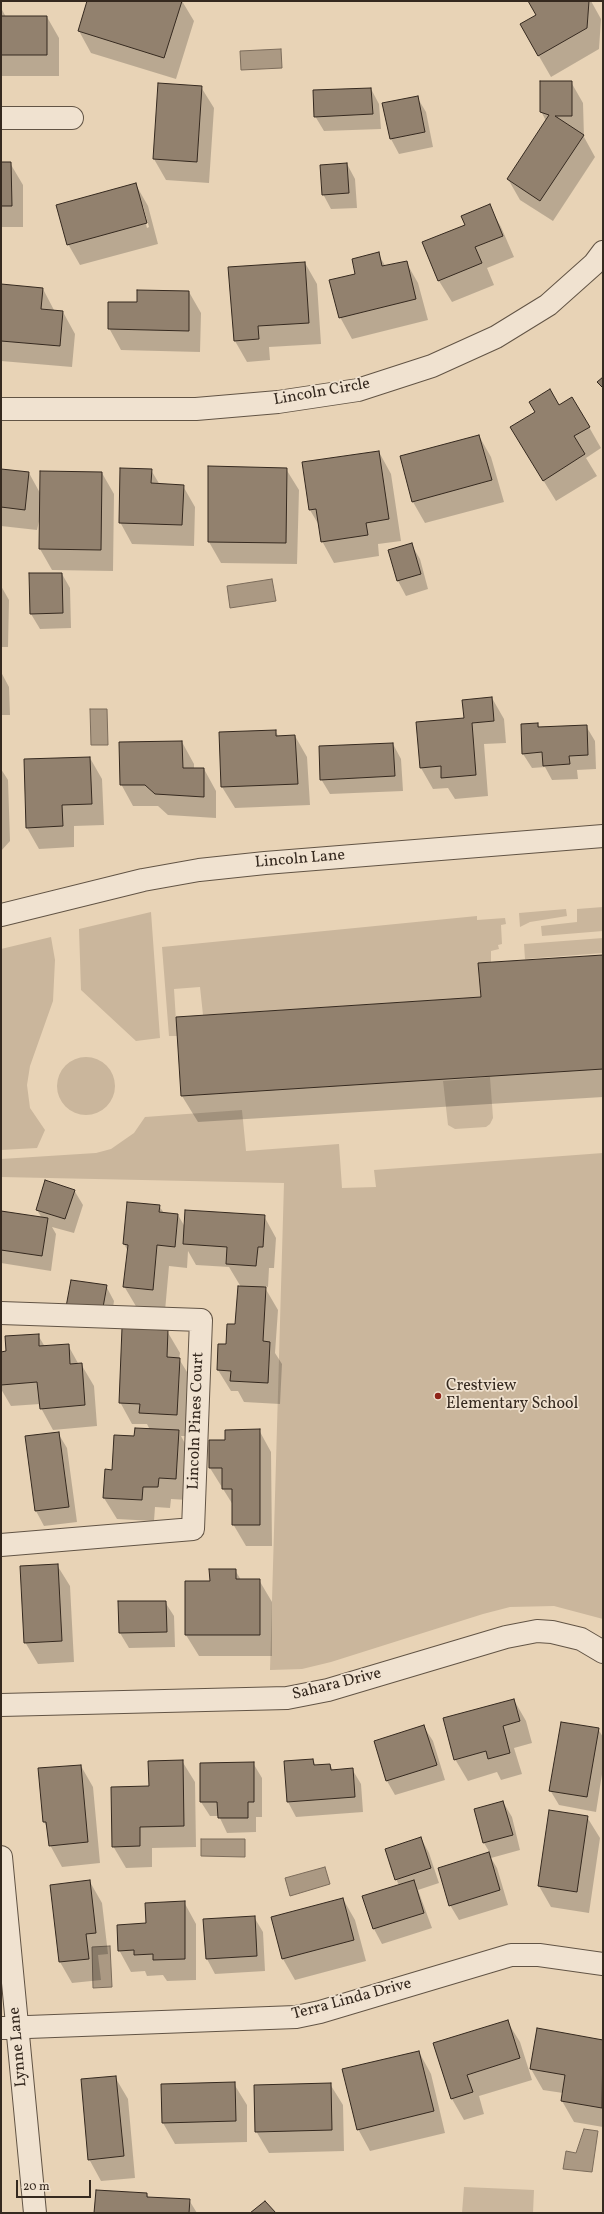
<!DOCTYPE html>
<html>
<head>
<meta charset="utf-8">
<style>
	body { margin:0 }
	#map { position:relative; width:604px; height:2214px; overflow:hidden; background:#e8d3b6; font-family:Vollkorn,serif }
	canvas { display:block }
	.frame { position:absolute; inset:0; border:2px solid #35291f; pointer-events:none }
	.scale { position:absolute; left:16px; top:2180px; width:75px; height:18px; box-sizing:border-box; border:2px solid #35291f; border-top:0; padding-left:5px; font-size:12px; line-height:14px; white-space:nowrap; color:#35291f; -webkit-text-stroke:3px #f0e2d0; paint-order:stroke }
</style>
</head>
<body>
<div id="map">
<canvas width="604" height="2214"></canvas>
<div class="frame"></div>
<div class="scale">20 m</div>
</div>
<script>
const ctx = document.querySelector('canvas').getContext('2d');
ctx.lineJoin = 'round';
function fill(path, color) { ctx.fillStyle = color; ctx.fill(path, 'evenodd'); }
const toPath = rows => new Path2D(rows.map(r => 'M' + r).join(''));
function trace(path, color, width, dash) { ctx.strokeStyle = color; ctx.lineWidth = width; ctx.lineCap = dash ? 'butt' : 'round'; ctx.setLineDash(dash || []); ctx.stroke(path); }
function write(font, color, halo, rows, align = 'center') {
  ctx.font = font + ' Vollkorn,serif'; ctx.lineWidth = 3.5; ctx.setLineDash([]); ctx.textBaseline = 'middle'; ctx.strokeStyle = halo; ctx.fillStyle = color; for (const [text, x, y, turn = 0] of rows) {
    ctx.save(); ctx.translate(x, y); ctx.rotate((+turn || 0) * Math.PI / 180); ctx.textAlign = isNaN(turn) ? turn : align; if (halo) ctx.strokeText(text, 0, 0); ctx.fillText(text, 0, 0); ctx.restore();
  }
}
const green = toPath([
	[603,907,603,931,542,936,541,926,577,922,577,909],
	[566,909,567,916,530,922,520,927,519,913],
	[151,912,160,1038,136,1041,81,990,79,929],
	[477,916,477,920,505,918,506,924,501,925,502,944,498,945,499,949,491,951,491,962,478,963,481,997,203,1015,200,987,174,989,177,1036,169,1036,162,947],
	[51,937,55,960,53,1001,30,1066,27,1085,30,1108,45,1130,37,1148,1,1150,1,949],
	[603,938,603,953,525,959,524,944],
	'57 1086a29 29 0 1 1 58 0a29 29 0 1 1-58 0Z',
	[490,1077,493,1118,490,1124,486,1127,455,1129,448,1125,443,1081],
	[242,1110,246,1151,339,1144,342,1188,376,1187,374,1170,603,1153,603,1619,554,1606,510,1607,483,1614,331,1662,302,1669,270,1670,284,1183,1,1177,1,1159,96,1153,111,1149,134,1133,145,1117],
	[464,2187,534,2190,533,2213,462,2213]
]);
const water = toPath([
	[281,49,282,68,241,70,240,51,281,49],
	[272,579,276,601,230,608,227,586,272,579],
	[90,709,107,709,108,745,91,745,90,709],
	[201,1839,245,1839,245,1857,201,1856,201,1839],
	[325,1867,330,1884,290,1896,285,1878,325,1867],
	[110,1946,112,1987,93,1988,92,1947,110,1946],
	[584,2129,598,2131,592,2172,563,2169,566,2151,576,2153,584,2129]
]);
const shadow = toPath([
	[88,1,182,1,194,21,176,79,91,53,79,31],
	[529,1,591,1,601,19,599,49,551,77,521,25,537,15],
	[1,8,6,17,47,17,59,38,59,76,1,76],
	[571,82,583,103,584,137,595,157,553,221,520,200,508,179,546,121,541,111],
	[201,87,214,108,209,183,166,180,154,159],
	[371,89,379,104,381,129,324,131,315,116],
	[417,97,426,112,433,147,399,154,391,139,383,104],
	[1,163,10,163,23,185,23,227,1,227],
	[347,164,355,179,357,208,331,209,323,194],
	[136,185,148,206,158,244,80,265,68,244],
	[141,206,143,206,149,227,147,228],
	[489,206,501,227,514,257,487,268,494,285,452,302,439,281,423,243,466,225],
	[378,254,386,267,406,262,418,283,428,320,352,339,340,317,357,274],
	[305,263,317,284,321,344,269,347,270,360,247,362,235,341],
	[1,285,43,289,55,312,63,312,75,334,72,367,1,361],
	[189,292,201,313,200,352,121,350,109,328,138,303],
	[559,406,589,427,601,448,586,458,597,476,556,501,524,449],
	[479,436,491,457,504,502,425,523,413,502,401,457],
	[379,452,391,474,401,541,378,544,379,556,334,563,322,541,320,527,310,510,303,463],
	[286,469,299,490,297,564,221,563,209,542],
	[1,470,29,473,40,493,102,473,114,494,113,571,52,570,40,549,40,517,37,530,1,526,1,530],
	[151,470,160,485,183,486,195,507,194,546,132,544,120,522],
	[411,544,420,559,428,589,406,596,398,581,389,550],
	[62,574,70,588,71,628,40,629,31,614],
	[1,586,9,600,8,647,1,647],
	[1,672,9,687,10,715,1,715],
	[492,698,504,719,506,743,484,744,488,796,455,799,448,788,433,789,421,768,465,719],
	[538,724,540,728,586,726,595,741,596,769,577,770,578,779,552,780,545,767,532,768,523,754],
	[275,731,279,737,295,736,307,757,310,805,235,808,222,787],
	[182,742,194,764,194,769,204,769,216,791,216,818,168,815,158,806,133,806,121,784],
	[393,744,401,759,403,791,330,794,321,779],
	[90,758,102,779,104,825,74,826,74,847,39,849,27,828],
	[1,769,8,780,10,841,1,851],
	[603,956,603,1097,198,1122,182,1096,482,998],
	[74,1190,83,1205,74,1233,52,1227,56,1234,51,1271,1,1263,1,1212,42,1218,37,1210],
	[159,1206,164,1213,178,1215,185,1227,264,1216,276,1238,274,1268,269,1268,268,1287,264,1286,278,1310,275,1353,282,1364,280,1404,244,1402,238,1391,231,1391,218,1370,236,1325,241,1287,229,1267,196,1265,188,1251,187,1268,169,1266,165,1311,137,1308,124,1286,128,1251,124,1244],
	[106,1286,114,1301,110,1327,76,1322],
	[167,1331,180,1353,179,1359,192,1380,189,1436,181,1436,190,1453,188,1500,171,1499,170,1508,155,1507,154,1521,117,1519,104,1498,113,1471,135,1437,150,1430,147,1424,132,1424,120,1402],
	[38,1335,45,1347,68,1345,79,1365,81,1364,94,1386,97,1426,53,1430,41,1408,40,1404,11,1406,1,1389,1,1353,8,1352],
	[259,1430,271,1452,272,1546,246,1546,233,1524,233,1505,210,1468,226,1441],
	[58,1433,67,1448,77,1522,44,1526,36,1511,26,1437],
	[57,1565,70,1586,74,1662,38,1664,25,1642],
	[235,1570,241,1580,259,1580,272,1602,272,1656,199,1656,186,1635,211,1582],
	[165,1602,174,1616,175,1647,129,1648,120,1633],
	[514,1700,526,1721,532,1743,514,1748,522,1774,501,1780,497,1772,468,1781,455,1759],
	[424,1727,433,1741,445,1780,395,1795,387,1781],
	[598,1729,603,1737,603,1768,596,1812,559,1805,550,1790],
	[313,1760,316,1766,330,1765,333,1770,352,1769,361,1784,363,1812,296,1817,288,1802,285,1762],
	[182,1761,195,1782,196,1847,152,1848,152,1867,126,1868,113,1846,150,1787],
	[253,1763,262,1778,262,1817,256,1817,256,1832,227,1833,219,1816,210,1816,201,1802],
	[81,1766,93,1787,100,1863,62,1867,50,1845,48,1829,44,1822],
	[503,1802,512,1817,520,1850,491,1858,497,1868,508,1905,459,1920,450,1905,439,1869,490,1853,484,1843],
	[587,1817,600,1838,589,1913,551,1907,539,1886],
	[421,1838,429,1853,439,1883,418,1890,432,1928,382,1944,374,1929,363,1897,399,1885,396,1879],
	[90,1882,102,1903,108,1954,98,1955,101,1980,72,1983,60,1962,51,1886],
	[343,1899,355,1920,366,1961,295,1980,283,1959],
	[184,1902,196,1924,196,1980,167,1981,163,1975,147,1976,145,1971,131,1972,119,1950,147,1924],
	[254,1917,263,1932,265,1971,215,1974,207,1959],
	[507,2021,520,2042,532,2080,479,2096,484,2114,464,2120,452,2099,434,2044],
	[538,2029,603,2041,603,2127,574,2122,562,2101,563,2093,543,2090,531,2069],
	[419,2052,431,2074,445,2133,370,2151,358,2129],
	[115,2077,128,2099,135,2178,101,2181,89,2159],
	[234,2084,247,2105,247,2142,175,2144,163,2123],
	[330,2084,343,2105,344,2151,269,2153,256,2131],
	[147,2194,149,2198,189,2200,197,2213,95,2213]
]);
const building = toPath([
	[87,1,182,1,164,58,78,31,87,1],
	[528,1,589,1,587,28,538,56,520,24,536,15,528,1],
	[1,16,47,16,47,55,1,55,1,16],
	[540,81,572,81,572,116,555,116,584,135,540,201,507,179,549,115,540,112,540,81],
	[158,83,202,86,197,162,153,159,158,83],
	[371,88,373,114,314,117,313,90,371,88],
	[418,96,425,132,390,139,382,103,418,96],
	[1,162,11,162,12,206,1,206,1,162],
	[347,163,349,193,322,195,320,165,347,163],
	[136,183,147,223,67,245,56,205,136,183],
	[490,204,503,236,475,247,482,263,438,281,422,242,465,225,461,216,490,204],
	[379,252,382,266,407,261,416,299,339,318,329,280,355,274,352,259,379,252],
	[305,262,309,323,258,326,259,339,234,341,228,267,305,262],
	[1,284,43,288,41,309,63,311,60,346,1,341,1,284],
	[137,290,189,291,189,331,108,329,108,302,137,302,137,290],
	[603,377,603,388,597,382,603,377],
	[550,389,559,405,572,397,590,427,574,436,585,454,543,481,510,427,535,412,529,402,550,389],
	[479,435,492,480,412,502,400,456,479,435],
	[379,451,389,519,366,523,368,535,321,542,316,509,309,510,302,462,379,451],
	[208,466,287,468,286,543,208,542,208,466],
	[120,468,152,469,151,483,184,485,182,525,119,523,120,468],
	[1,469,29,472,25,510,1,507,1,469],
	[40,471,102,472,101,550,39,549,40,471],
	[412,543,421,574,397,581,388,550,412,543],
	[29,573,62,573,63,613,30,614,29,573],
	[492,697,494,721,472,723,476,775,441,778,441,766,420,768,416,722,464,718,462,700,492,697],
	[538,723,538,727,587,725,588,755,569,756,570,764,543,766,542,752,522,754,521,724,538,723],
	[276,730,276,736,295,735,298,784,221,787,219,732,276,730],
	[182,741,183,768,204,768,204,797,155,794,145,785,120,785,119,742,182,741],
	[393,743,395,776,320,780,319,746,393,743],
	[90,757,92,804,62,805,63,826,26,828,24,759,90,757],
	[603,955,603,1069,181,1096,176,1017,481,997,478,963,603,955],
	[45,1180,75,1190,65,1219,36,1210,45,1180],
	[127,1202,160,1205,159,1212,178,1214,175,1247,157,1245,153,1290,123,1287,128,1245,123,1244,127,1202],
	[185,1210,265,1215,263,1247,258,1247,256,1266,226,1264,227,1247,183,1244,185,1210],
	[1,1211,48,1218,42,1256,1,1250,1,1211],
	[71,1280,107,1285,102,1313,66,1307,71,1280],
	[238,1286,266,1287,263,1341,270,1342,268,1383,230,1381,231,1371,217,1370,218,1344,226,1344,227,1324,235,1324,238,1286],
	[122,1328,168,1330,167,1357,180,1358,177,1415,139,1413,140,1404,119,1403,122,1328],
	[39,1334,39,1346,69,1344,70,1364,82,1363,85,1405,40,1409,37,1382,1,1385,1,1352,6,1351,5,1336,39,1334],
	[135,1428,179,1430,176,1479,159,1478,158,1487,143,1487,142,1500,103,1498,105,1469,112,1470,114,1435,134,1436,135,1428],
	[260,1429,260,1525,232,1525,232,1489,222,1489,222,1468,209,1468,209,1440,225,1440,225,1430,260,1429],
	[59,1432,69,1507,35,1511,25,1436,59,1432],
	[58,1564,62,1641,24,1643,20,1566,58,1564],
	[209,1569,236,1569,236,1579,260,1579,260,1635,185,1635,185,1581,210,1581,209,1569],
	[118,1601,166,1601,167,1632,119,1633,118,1601],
	[514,1699,520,1721,503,1726,510,1753,488,1759,486,1751,454,1760,443,1718,514,1699],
	[561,1722,599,1728,587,1797,549,1791,561,1722],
	[424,1725,437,1765,386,1781,374,1741,424,1725],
	[313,1759,314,1765,330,1764,331,1770,353,1768,355,1797,287,1802,284,1761,313,1759],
	[183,1760,184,1826,140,1827,140,1846,112,1847,111,1787,149,1786,148,1761,183,1760],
	[254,1762,254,1802,248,1802,248,1818,218,1818,217,1802,200,1802,200,1763,254,1762],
	[81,1765,88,1842,49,1846,46,1822,43,1822,38,1768,81,1765],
	[503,1801,513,1835,483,1843,474,1809,503,1801],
	[549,1810,588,1816,577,1892,538,1886,549,1810],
	[421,1837,431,1868,395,1880,385,1849,421,1837],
	[489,1852,500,1890,449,1906,438,1868,489,1852],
	[90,1880,96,1933,86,1934,89,1959,59,1962,50,1885,90,1880],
	[414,1880,424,1913,373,1929,362,1896,414,1880],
	[343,1898,354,1940,282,1959,271,1917,343,1898],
	[185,1901,185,1959,153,1960,153,1954,134,1955,134,1950,118,1951,117,1925,146,1923,145,1903,185,1901],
	[255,1916,257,1956,206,1959,203,1919,255,1916],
	[508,2020,520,2058,467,2075,473,2092,451,2099,433,2043,508,2020],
	[537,2028,603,2040,602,2108,561,2101,565,2075,530,2069,537,2028],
	[419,2051,434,2111,357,2130,342,2069,419,2051],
	[116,2076,124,2156,88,2160,81,2079,116,2076],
	[235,2082,236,2121,162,2123,161,2084,235,2082],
	[331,2083,332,2130,255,2132,254,2085,331,2083],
	[96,2190,147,2193,147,2197,190,2199,189,2213,94,2213,96,2190],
	[265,2201,276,2213,250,2213,265,2201]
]);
const minor = toPath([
	[1,118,72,118],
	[1,409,196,409,278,402,358,390,432,366,496,337,548,305,594,264,603,252],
	[1,915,143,880,199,870,265,863,603,836],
	[1,1313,201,1320,193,1529,1,1545],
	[1,1705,287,1698,328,1690,506,1637,537,1631,552,1632,581,1639,603,1652],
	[1,1857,35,2213],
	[1,2028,296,2017,320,2012,511,1955,539,1955,603,1964]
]);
const markers = [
	[438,1396,4,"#8f2418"]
];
const streetNames = [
	["Lincoln Circle",322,393,-10],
	["Lincoln Lane",300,860,-5],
	["Lincoln Pines Court",197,1421,-88],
	["Sahara Drive",337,1685,-14],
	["Terra Linda Drive",352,2000,-15],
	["Lynne Lane",19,2047,-95]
];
const poiNames = [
	["Crestview",446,1387],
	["Elementary School",446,1405]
];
fill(green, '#cab69c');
fill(water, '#ab9983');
trace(water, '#7c6c5b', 1);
fill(shadow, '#0003');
fill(building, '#92816e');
trace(building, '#35291f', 1);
trace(minor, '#625445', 24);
trace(minor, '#f0e2d0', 22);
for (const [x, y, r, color] of markers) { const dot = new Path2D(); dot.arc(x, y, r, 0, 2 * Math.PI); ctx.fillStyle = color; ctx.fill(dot); trace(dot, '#f0e2d0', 1.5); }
write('16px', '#35291f', '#f0e2d0', streetNames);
write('16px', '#35291f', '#f0e2d0', poiNames, 'left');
</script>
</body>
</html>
